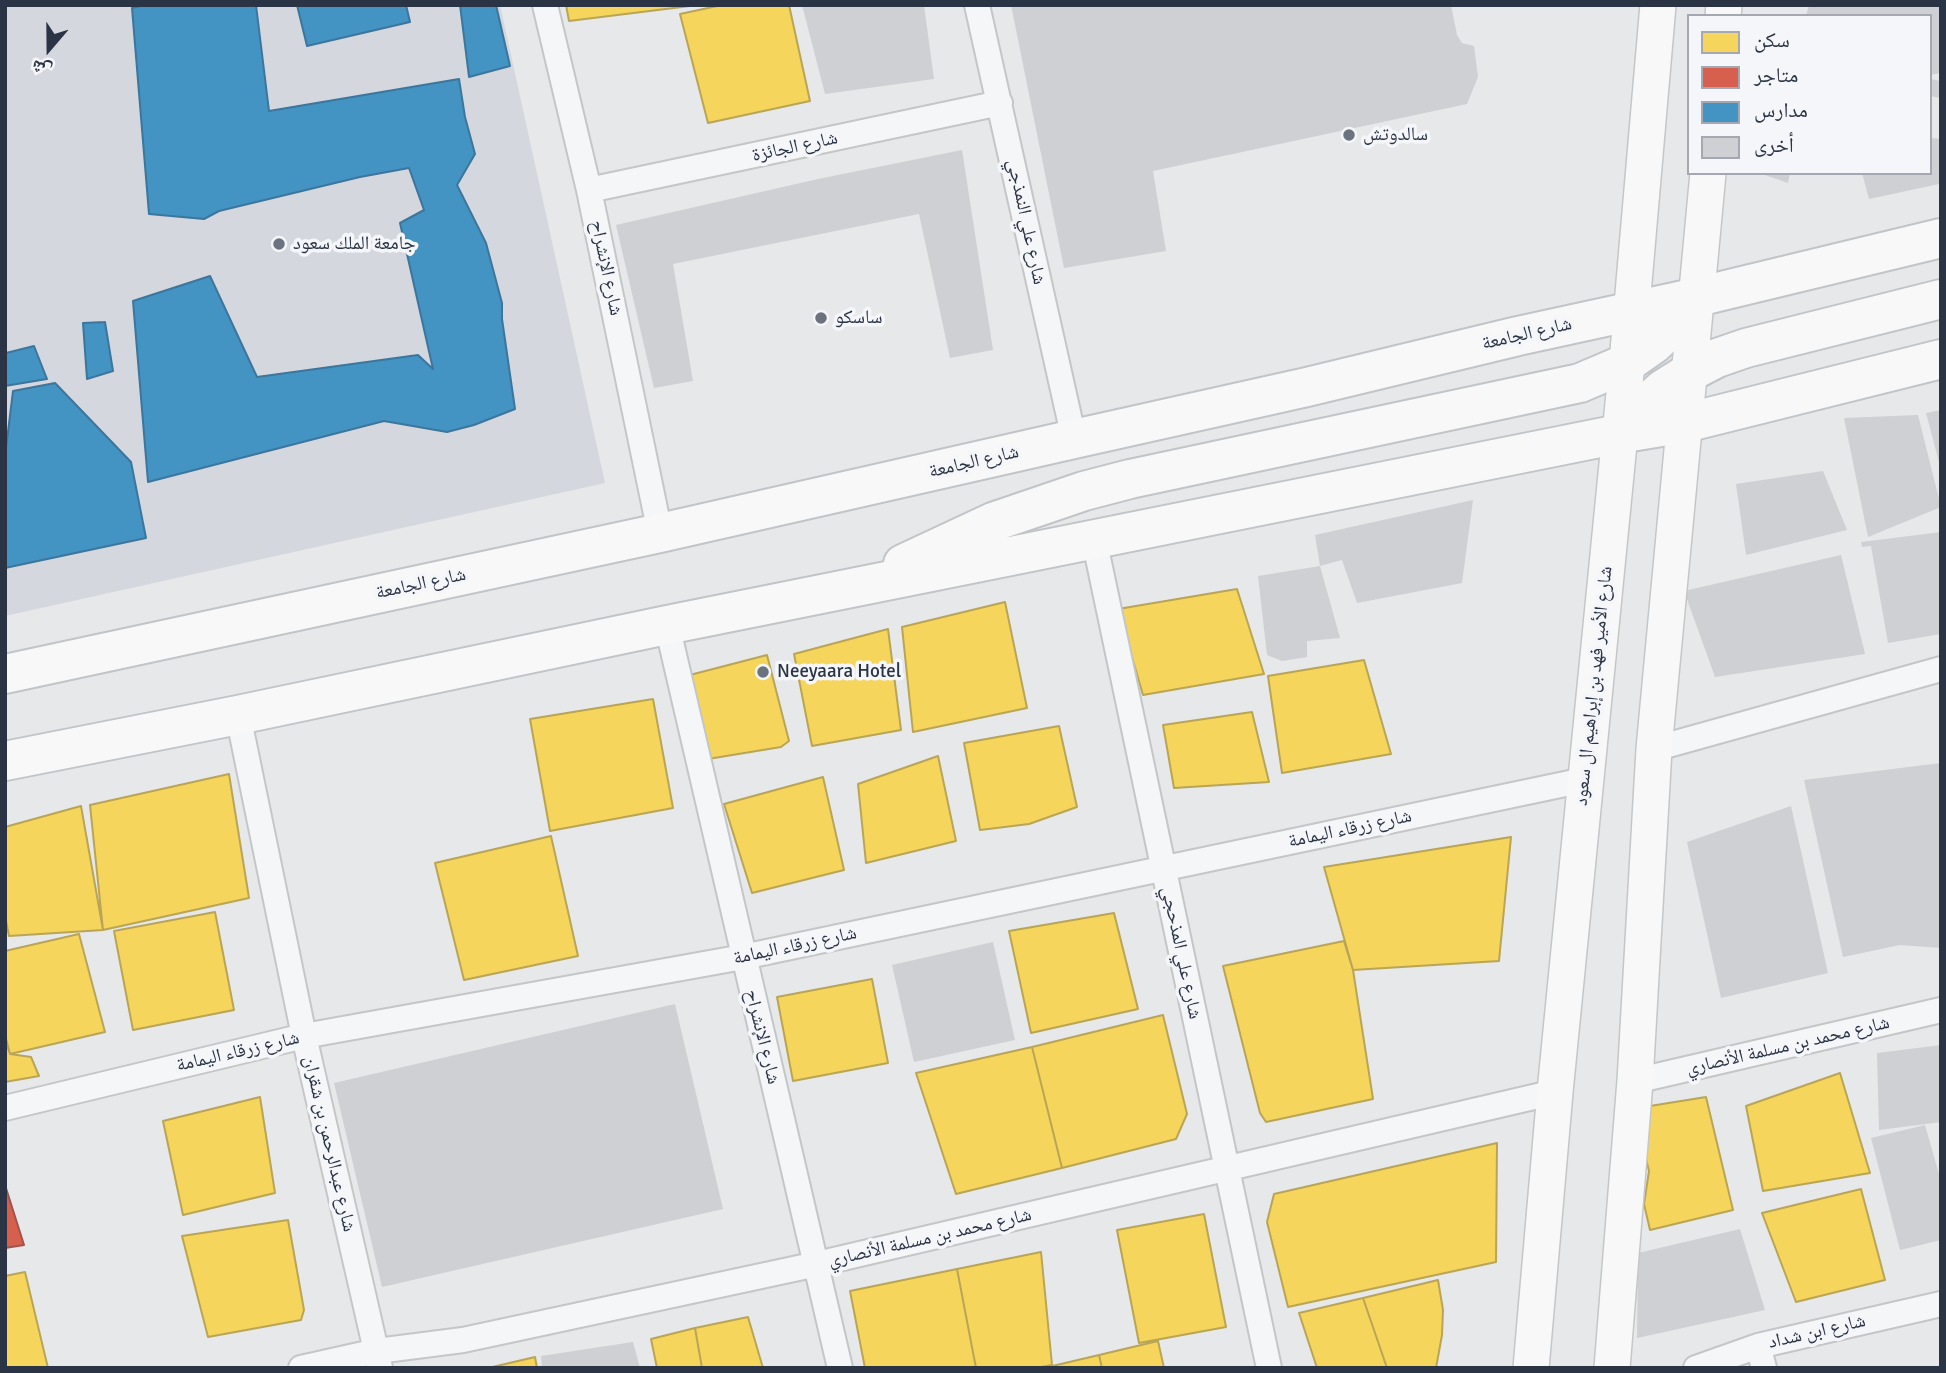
<!DOCTYPE html>
<html>
<head>
<meta charset="utf-8">
<style>
	body { margin:0 }
	#map { position:relative; width:1946px; height:1373px; overflow:hidden; background:#e6e8ea; font-family:Signika,"Noto Naskh Arabic",sans-serif }
	canvas { display:block }
	.frame { position:absolute; inset:0; border:7px solid #2b3445; pointer-events:none }
	.legend { position:absolute; left:1687px; top:14px; width:245px; height:161px; box-sizing:border-box; background:#f4f6f9; border:2px solid #a4a8b1; margin:0; padding:9px 12px; list-style:none; font-size:21px; color:#2b3445 }
	.legend li { display:flex; align-items:center; gap:14px; height:35px }
	.legend b { width:35px; border:2px solid #a4a8b1 }
	.north { position:absolute; left:14px; top:14px; width:70px; height:70px; -webkit-text-stroke:5px #f4f6f9; paint-order:stroke; rotate:200deg; font-size:19px; font-weight:700; line-height:28px; text-align:center; color:#2b3445 }
	.north::after { content:''; display:block; margin:auto; width:24px; height:32px; background:#2b3445; clip-path:polygon(50% 0,100% 100%,50% 72%,0 100%) }
</style>
</head>
<body>
<div id="map">
<canvas width="1946" height="1373"></canvas>
<div class="frame"></div>
<ul class="legend">
<li><b style="height:19px;background:#f6d55c"></b>سكن</li>
<li><b style="height:19px;background:#d6604d"></b>متاجر</li>
<li><b style="height:19px;background:#4393c3"></b>مدارس</li>
<li><b style="height:19px;background:#ced0d3"></b>أخرى</li>
</ul>
<div class="north">ش</div>
</div>
<script>
const ctx = document.querySelector('canvas').getContext('2d');
ctx.lineJoin = 'round';
function fill(path, color) { ctx.fillStyle = color; ctx.fill(path, 'evenodd'); }
const toPath = rows => new Path2D(rows.map(r => 'M' + r).join(''));
function trace(path, color, width, dash) { ctx.strokeStyle = color; ctx.lineWidth = width; ctx.lineCap = dash ? 'butt' : 'round'; ctx.setLineDash(dash || []); ctx.stroke(path); }
function write(font, color, halo, rows, align = 'center') {
  ctx.font = font + ' Signika,"Noto Naskh Arabic",sans-serif'; ctx.lineWidth = 7; ctx.setLineDash([]); ctx.textBaseline = 'middle'; ctx.strokeStyle = halo; ctx.fillStyle = color; for (const [text, x, y, turn = 0] of rows) {
    ctx.save(); ctx.translate(x, y); ctx.rotate((+turn || 0) * Math.PI / 180); ctx.textAlign = isNaN(turn) ? turn : align; if (halo) ctx.strokeText(text, 0, 0); ctx.fillText(text, 0, 0); ctx.restore();
  }
}
const built = toPath([
	[5,5,500,5,605,483,5,616]
]);
const homes = toPath([
	[566,5,690,5,690,6,569,21,566,5],
	[722,5,789,5,810,101,708,123,680,14,722,5],
	[1237,589,1264,674,1143,695,1118,609,1237,589],
	[1005,602,1027,708,913,732,902,627,1005,602],
	[888,629,901,730,812,746,794,654,888,629],
	[767,655,789,741,781,747,708,759,686,676,767,655],
	[1364,660,1391,754,1282,773,1268,676,1364,660],
	[653,699,673,808,550,831,530,719,653,699],
	[1252,712,1269,782,1174,788,1163,725,1252,712],
	[1059,726,1077,807,1029,824,980,830,964,743,1059,726],
	[938,756,956,841,866,863,858,784,938,756],
	[229,774,249,898,103,930,90,805,229,774],
	[823,777,844,870,752,893,724,804,823,777],
	[81,806,103,930,9,936,5,916,5,827,81,806],
	[551,836,578,956,464,980,435,863,551,836],
	[1511,837,1499,961,1353,970,1324,867,1511,837],
	[215,912,234,1010,133,1030,114,931,215,912],
	[1114,913,1138,1009,1031,1033,1009,931,1114,913],
	[79,934,105,1032,10,1054,5,1035,5,951,79,934],
	[1344,941,1353,970,1373,1099,1266,1122,1260,1113,1223,966,1344,941],
	[872,979,888,1063,793,1081,777,997,872,979],
	[1163,1015,1187,1114,1176,1139,1062,1168,1032,1047,1163,1015],
	[5,1039,10,1054,31,1057,39,1076,5,1082,5,1039],
	[1032,1047,1062,1168,956,1194,916,1073,1032,1047],
	[1840,1073,1870,1173,1763,1191,1746,1106,1840,1073],
	[260,1097,275,1193,183,1215,163,1121,260,1097],
	[1706,1097,1733,1210,1650,1230,1644,1204,1649,1171,1645,1155,1650,1106,1706,1097],
	[1497,1143,1496,1262,1288,1307,1267,1222,1274,1194,1497,1143],
	[1861,1189,1885,1280,1796,1302,1762,1213,1861,1189],
	[1204,1214,1226,1327,1139,1343,1117,1230,1204,1214],
	[288,1220,304,1310,301,1320,208,1337,182,1236,288,1220],
	[1041,1252,1052,1365,1036,1368,976,1368,957,1269,1041,1252],
	[957,1269,976,1368,865,1368,850,1291,957,1269],
	[25,1272,48,1368,5,1368,5,1276,25,1272],
	[1438,1280,1443,1310,1442,1335,1436,1368,1387,1368,1363,1298,1438,1280],
	[1363,1298,1387,1368,1317,1368,1299,1313,1363,1298],
	[748,1317,763,1368,702,1368,695,1328,748,1317],
	[695,1328,702,1368,657,1368,651,1339,695,1328],
	[1158,1341,1164,1368,1102,1368,1099,1355,1158,1341],
	[1099,1355,1102,1368,1044,1368,1099,1355],
	[535,1357,537,1368,488,1368,535,1357]
]);
const shops = toPath([
	[5,1185,24,1245,5,1248,5,1185]
]);
const schools = toPath([
	[145,5,256,5,269,111,459,79,465,117,475,154,457,185,486,243,502,303,502,319,515,409,474,425,447,432,384,421,148,482,133,301,210,276,257,377,418,355,433,369,400,223,424,210,409,168,360,177,219,211,204,219,149,214,132,8,145,5],
	[297,5,406,5,410,22,307,46,297,5],
	[460,5,496,5,510,66,469,77,460,5],
	[105,322,113,371,87,379,83,323,105,322],
	[34,346,47,379,5,386,6,353,34,346],
	[55,383,131,462,146,538,5,568,5,456,13,391,55,383]
]);
const building = toPath([
	[802,5,924,5,934,79,825,94],
	[1011,5,1451,5,1457,35,1462,43,1474,46,1478,77,1467,104,1153,171,1166,251,1064,268],
	[1809,5,1941,5,1941,73,1930,75,1930,16,1806,16],
	[1930,79,1941,81,1941,98,1930,96],
	[1930,138,1941,139,1939,184,1869,199,1862,173,1930,173],
	[962,150,993,350,950,358,919,214,673,264,693,381,654,388,616,225,818,179],
	[1762,173,1790,173,1788,183,1762,174],
	[1941,410,1941,466,1940,466,1926,413],
	[1918,415,1941,507,1868,537,1844,418],
	[1823,471,1847,530,1746,555,1736,484],
	[1473,500,1462,583,1357,603,1342,560,1320,566,1315,535],
	[1941,532,1941,634,1888,643,1871,546,1862,547,1861,542],
	[1841,555,1865,654,1715,677,1684,591],
	[1320,566,1340,638,1307,641,1307,657,1282,661,1267,655,1258,576],
	[1941,763,1941,948,1900,945,1843,957,1804,780],
	[1791,806,1828,973,1721,998,1687,842],
	[993,942,1015,1040,914,1062,892,965],
	[675,1004,723,1209,382,1287,334,1083],
	[1941,1045,1941,1122,1879,1130,1877,1053],
	[1925,1125,1941,1181,1941,1240,1900,1250,1871,1138],
	[1740,1229,1765,1310,1637,1338,1638,1253],
	[633,1342,640,1368,542,1368,541,1356]
]);
const street = toPath([
	[545,5,589,190,660,533],
	[977,5,1074,439],
	[589,190,1000,103],
	[1094,539,1269,1368],
	[667,625,840,1368],
	[238,715,304,1036,380,1368],
	[1654,749,1941,669],
	[1635,1081,1941,1010],
	[5,1108,304,1036,743,957,1584,780],
	[1758,1346,1764,1368],
	[301,1368,377,1351,463,1340,817,1264,1555,1092],
	[1696,1368,1758,1346,1941,1304]
]);
const secondary = toPath([
	[1723,16,1724,5],
	[1531,1368,1555,1092,1627,363,1658,5],
	[1612,1368,1635,1081,1654,749,1708,173]
]);
const primary = toPath([
	[1619,434,1640,410,1663,389,1690,372,1717,358,1746,348,1941,299],
	[903,564,993,522,1084,491,1130,479,1580,383,1627,363,1654,344,1677,322,1697,297],
	[5,674,660,533,1074,439,1307,387,1518,336,1697,297,1941,238],
	[5,761,238,715,667,625,1619,434,1685,423,1941,359]
]);
const markers = [
	[1349,135,7,"#6c737f"],
	[279,244,7,"#6c737f"],
	[821,318,7,"#6c737f"],
	[763,672,7,"#6c737f"]
];
const poiNames = [
	["سالدوتش",1363,135],
	["جامعة الملك سعود",293,244],
	["ساسكو",835,318],
	["Neeyaara Hotel",777,672]
];
const streetNames = [
	["شارع الجائزة",795,147,-12],
	["شارع علي النمذجي",1026,222,78],
	["شارع الإنشراح",606,268,78],
	["شارع الجامعة",1527,334,-13],
	["شارع الجامعة",974,462,-13],
	["شارع الجامعة",421,584,-12],
	["شارع الأمير فهد بن إبراهيم ال سعود",1594,686,-84],
	["شارع زرقاء اليمامة",1350,829,-12],
	["شارع زرقاء اليمامة",795,946,-12],
	["شارع علي المذحجي",1181,953,78],
	["شارع الإنشراح",762,1037,76],
	["شارع محمد بن مسلمة الأنصاري",1788,1046,-13],
	["شارع زرقاء اليمامة",238,1052,-13],
	["شارع عبدالرحمن بن شقران",329,1144,77],
	["شارع محمد بن مسلمة الأنصاري",930,1238,-13],
	["شارع ابن شداد",1817,1332,-13]
];
fill(built, '#d4d7dd');
fill(homes, '#f6d55c');
trace(homes, '#b9a555', 2);
fill(shops, '#d6604d');
trace(shops, '#a3534b', 2);
fill(schools, '#4393c3');
trace(schools, '#3c769d', 2);
fill(building, '#ced0d3');
trace(street, '#c4c6c8', 28);
trace(secondary, '#c4c6c8', 38);
trace(primary, '#c2c5c8', 42);
trace(street, '#f5f6f7', 24);
trace(secondary, '#f8f8f8', 35);
trace(primary, '#f8f8f8', 38);
for (const [x, y, r, color] of markers) { const dot = new Path2D(); dot.arc(x, y, r, 0, 2 * Math.PI); ctx.fillStyle = color; ctx.fill(dot); trace(dot, '#f4f6f9', 2.5); }
write('19px', '#2b3445', '#f4f6f9', poiNames, 'left');
write('19px', '#2b3445', '#f4f6f9', streetNames);
</script>
</body>
</html>
